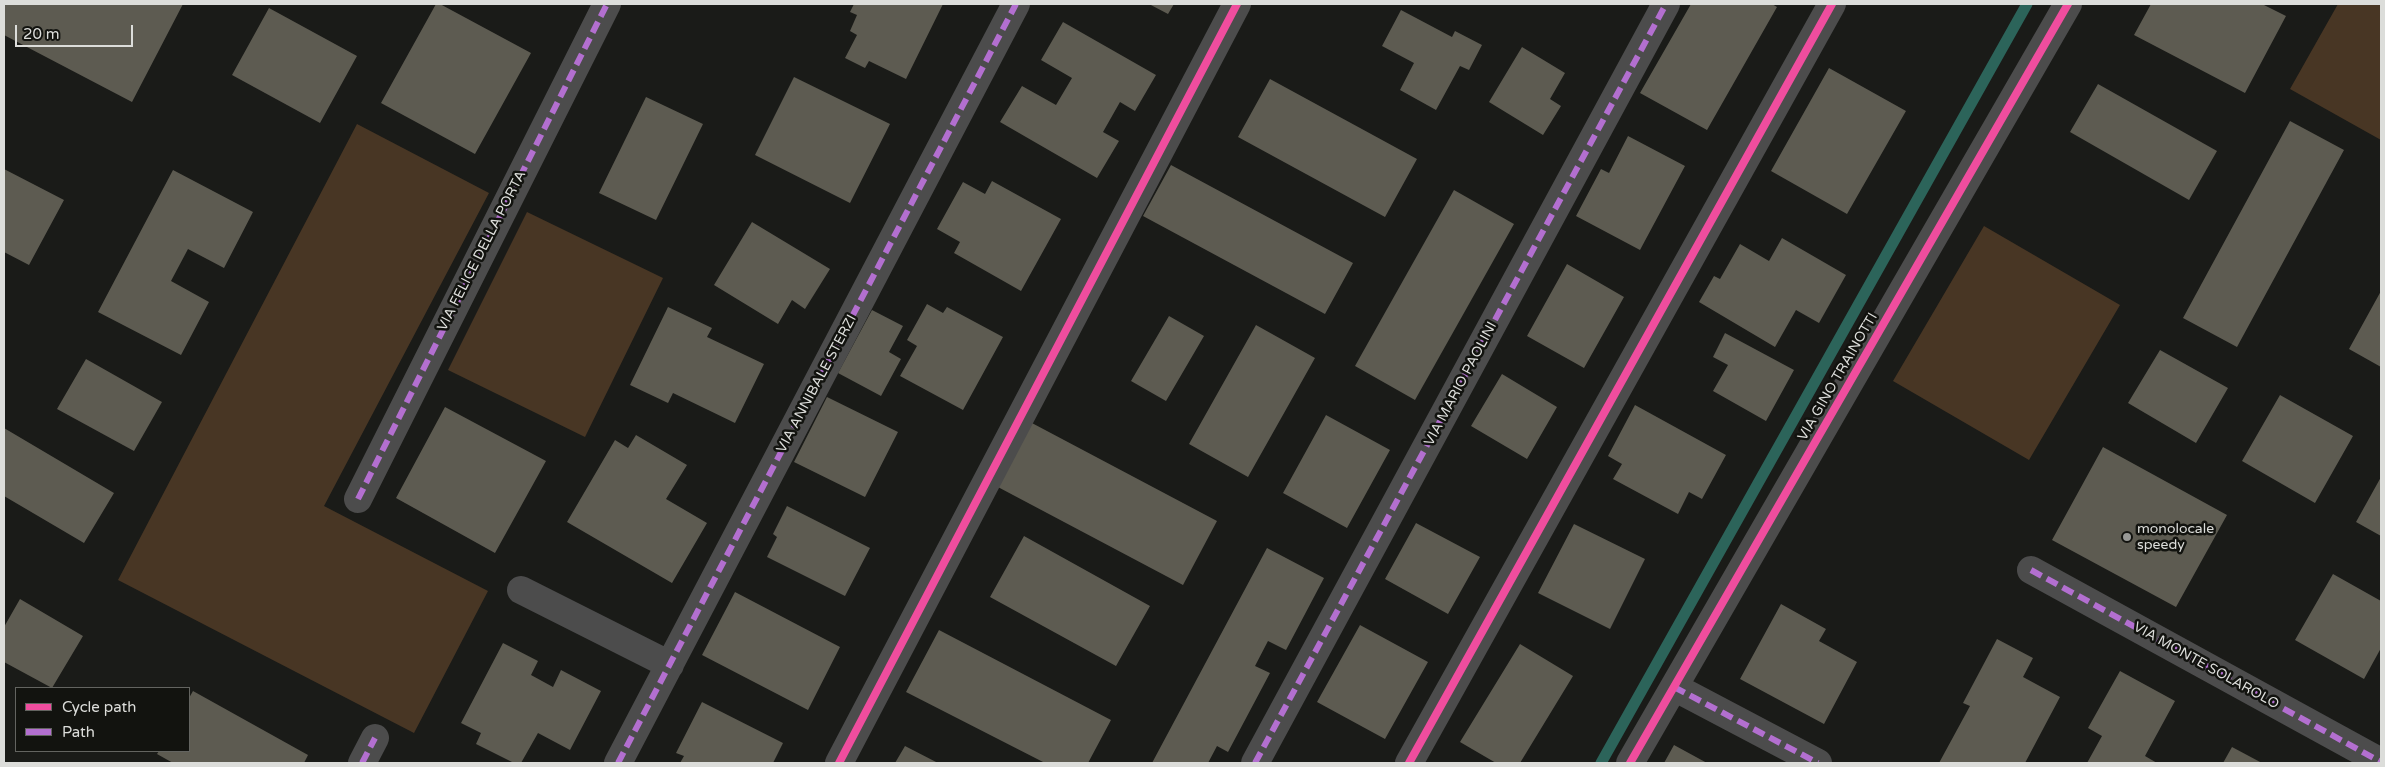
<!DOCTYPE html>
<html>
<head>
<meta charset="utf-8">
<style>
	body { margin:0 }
	#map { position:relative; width:2385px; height:767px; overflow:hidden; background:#1a1b18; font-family:"Varela Round",sans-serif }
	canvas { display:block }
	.frame { position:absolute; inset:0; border:5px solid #dcddda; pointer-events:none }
	.legend { position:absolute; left:15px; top:687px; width:175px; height:65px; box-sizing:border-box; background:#12130f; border:1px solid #636460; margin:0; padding:6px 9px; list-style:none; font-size:15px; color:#dcddda }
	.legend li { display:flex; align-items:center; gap:10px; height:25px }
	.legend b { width:25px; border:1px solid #636460 }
	.scale { position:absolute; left:15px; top:25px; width:118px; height:22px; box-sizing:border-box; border:2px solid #dcddda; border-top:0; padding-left:6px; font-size:15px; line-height:18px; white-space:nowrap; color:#dcddda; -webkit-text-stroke:4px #12130f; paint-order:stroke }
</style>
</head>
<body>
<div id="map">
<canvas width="2385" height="767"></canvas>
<div class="frame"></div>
<ul class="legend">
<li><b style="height:6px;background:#ef4d9e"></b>Cycle path</li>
<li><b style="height:6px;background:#b36fd0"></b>Path</li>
</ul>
<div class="scale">20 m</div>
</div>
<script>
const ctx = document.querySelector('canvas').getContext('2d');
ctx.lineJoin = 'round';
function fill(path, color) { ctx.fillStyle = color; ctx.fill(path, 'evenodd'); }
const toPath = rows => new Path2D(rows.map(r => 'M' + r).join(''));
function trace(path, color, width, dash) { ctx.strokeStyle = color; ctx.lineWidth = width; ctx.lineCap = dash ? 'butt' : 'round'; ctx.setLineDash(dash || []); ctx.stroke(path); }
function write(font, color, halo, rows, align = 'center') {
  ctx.font = font + ' "Varela Round",sans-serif'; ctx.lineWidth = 5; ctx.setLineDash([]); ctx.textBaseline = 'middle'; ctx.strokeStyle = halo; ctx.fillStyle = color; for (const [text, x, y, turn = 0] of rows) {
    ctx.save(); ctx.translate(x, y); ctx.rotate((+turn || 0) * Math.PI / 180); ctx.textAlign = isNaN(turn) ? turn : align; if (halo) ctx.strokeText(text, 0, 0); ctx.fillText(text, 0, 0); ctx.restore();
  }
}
const green = toPath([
	[2338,4,2381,4,2381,140,2290,89],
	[357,124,489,193,324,506,488,591,414,733,118,580],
	[527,212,663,278,585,437,448,370],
	[1984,226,2120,305,2029,460,1893,381]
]);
const stream = toPath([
	[1601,763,2027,4]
]);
const building = toPath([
	[4,4,183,4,132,102,4,35],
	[436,4,440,4,531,53,475,154,381,103],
	[854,4,943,4,906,79,869,61,865,68,845,58,857,35,850,31,857,15,850,12],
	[1149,4,1174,4,1168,14],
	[1691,4,1772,4,1777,7,1707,130,1640,93],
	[2151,4,2262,4,2286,16,2245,93,2134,35],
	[269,8,357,56,320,123,232,75],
	[1401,10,1452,37,1455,31,1482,45,1469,70,1460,66,1436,110,1400,90,1414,63,1382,46],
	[1063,22,1156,75,1135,111,1120,102,1103,132,1119,141,1097,178,1000,122,1022,86,1056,105,1072,78,1041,60],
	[1522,47,1565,73,1550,99,1561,106,1543,135,1489,102],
	[1829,68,1906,111,1847,214,1771,171],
	[794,77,890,124,850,203,755,155],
	[1270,79,1417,159,1385,217,1238,137],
	[2098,84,2217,151,2189,200,2070,132],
	[646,97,703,124,656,220,599,193],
	[2290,121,2344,150,2237,347,2183,318],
	[1628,136,1685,166,1640,250,1576,216,1601,169,1609,173],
	[1171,165,1353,263,1325,314,1143,216],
	[4,169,64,200,29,265,4,252],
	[173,170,253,212,224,268,188,249,171,281,209,302,181,355,98,312],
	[992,181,1061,219,1021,291,954,253,960,242,937,229,963,182,985,194],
	[1454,190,1514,224,1415,400,1355,366],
	[752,222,830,269,805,309,792,300,778,324,714,285],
	[1782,238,1846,275,1819,323,1796,310,1775,347,1699,302,1714,276,1720,279,1740,244,1769,261],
	[1567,264,1624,297,1584,368,1527,336],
	[2381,291,2381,367,2349,349],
	[927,304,943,313,947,307,1003,337,963,410,900,376,917,346,907,340],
	[668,307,712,328,707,337,764,364,735,423,673,393,668,403,630,385],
	[872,310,903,326,889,352,901,359,881,396,838,373],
	[1169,316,1204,336,1166,401,1131,381],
	[1256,325,1315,358,1248,477,1189,444],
	[1725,333,1794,370,1766,421,1713,391,1728,365,1713,357],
	[2160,350,2228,388,2196,443,2128,403],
	[86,359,162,402,134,451,57,409],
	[1502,374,1557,407,1527,459,1471,426],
	[2280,395,2353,436,2315,503,2242,461],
	[827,397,898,432,865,497,794,462],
	[1635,405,1726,455,1702,499,1689,492,1678,514,1613,479,1622,464,1608,456],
	[445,407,546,461,495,553,396,498],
	[1326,415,1390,450,1347,528,1283,493],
	[1030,422,1217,521,1183,585,996,486],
	[4,428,114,493,84,543,4,496],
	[636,435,687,465,666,499,707,523,672,583,567,522,615,440,628,448],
	[2103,447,2227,515,2176,607,2052,540],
	[2381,477,2381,536,2356,522],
	[787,506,870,548,845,596,767,557,777,537,773,534],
	[1416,523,1480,557,1448,614,1385,579],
	[1574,524,1645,559,1610,629,1538,593],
	[1024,536,1150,606,1116,666,990,597],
	[1267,548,1324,578,1286,650,1268,641,1255,666,1270,673,1228,752,1217,746,1208,763,1152,763],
	[2333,574,2381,601,2381,648,2364,679,2295,640],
	[735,592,840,647,808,710,702,655],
	[20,599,83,636,52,688,4,662,4,627],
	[1781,604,1826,629,1819,641,1857,662,1824,724,1740,679],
	[1360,625,1428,662,1385,739,1317,702],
	[939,630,1111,720,1088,763,1045,763,906,692],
	[1997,639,2033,658,2023,677,2060,697,2025,763,1939,763,1970,706,1963,703],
	[503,643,538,661,531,675,553,687,561,670,601,691,570,750,538,733,521,763,514,763,476,744,481,733,461,723],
	[1520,644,1573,676,1520,763,1496,763,1460,742],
	[2120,671,2175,701,2145,756,2157,763,2087,763,2102,736,2088,728],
	[193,691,308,755,304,763,173,763,157,754,159,751,189,751,189,698],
	[702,702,783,743,773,763,680,763,684,756,676,753],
	[1674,745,1707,763,1664,763],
	[905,746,938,763,895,763],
	[2232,747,2262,763,2223,763]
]);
const minor = toPath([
	[358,499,607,4],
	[2031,570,2381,762],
	[521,590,670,665],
	[1674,687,1818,763],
	[362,763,375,738],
	[618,763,1016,4],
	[839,763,1237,4],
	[1255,763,1666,4],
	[1409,763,1832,4],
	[1630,763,2068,4]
]);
const quiet = toPath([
	[358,499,607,4],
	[2031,570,2381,762],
	[1674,687,1818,763],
	[362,763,375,738],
	[618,763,1016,4],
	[1255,763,1666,4]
]);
const cycleway = toPath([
	[839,763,1237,4],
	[1409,763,1832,4],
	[1630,763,2068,4]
]);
const markers = [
	[2127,537,5,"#989996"]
];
const streetNames = [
	["VIA FELICE DELLA PORTA",482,251,-63],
	["VIA GINO TRAINOTTI",1838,377,-60],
	["VIA ANNIBALE STERZI",817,384,-62],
	["VIA MARIO PAOLINI",1461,384,-62],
	["VIA MONTE SOLAROLO",2206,666,29]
];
const poiNames = [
	["monolocale",2137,529],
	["speedy",2137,545]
];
fill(green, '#483624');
trace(stream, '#2c645a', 11);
fill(building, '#5d5b51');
trace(minor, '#4c4c4c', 28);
trace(quiet, '#b36fd0', 6, [12, 6]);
trace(cycleway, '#ef4d9e', 8);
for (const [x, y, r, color] of markers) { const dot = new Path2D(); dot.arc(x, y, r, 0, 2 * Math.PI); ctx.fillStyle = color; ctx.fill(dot); trace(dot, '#12130f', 2); }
write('14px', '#dcddda', '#12130f', streetNames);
write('14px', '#dcddda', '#12130f', poiNames, 'left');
</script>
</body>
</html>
